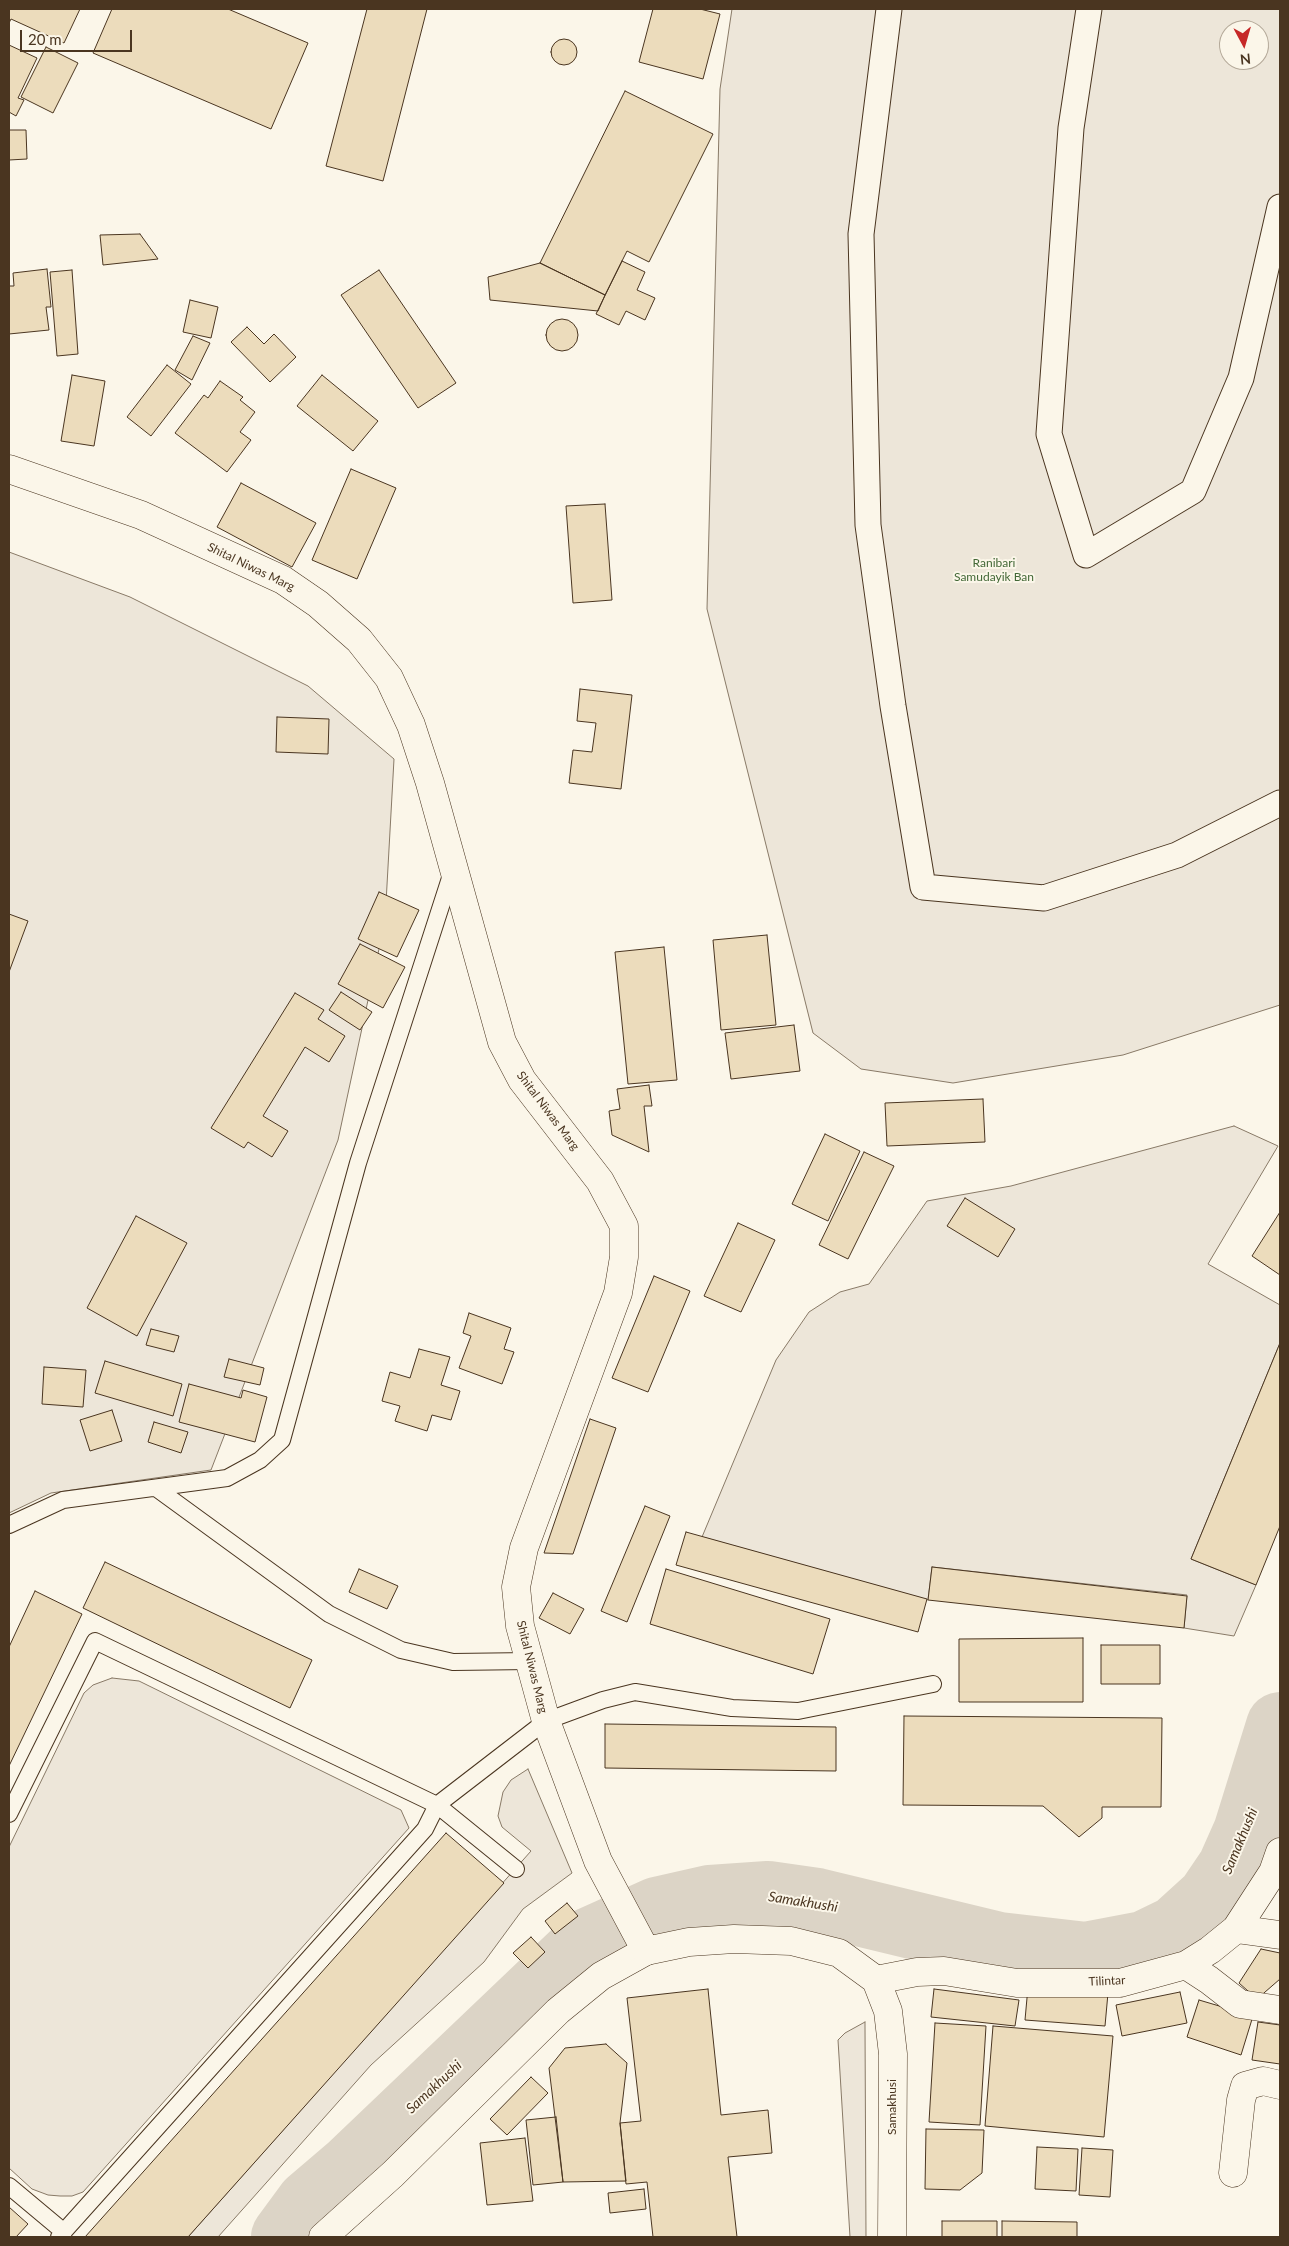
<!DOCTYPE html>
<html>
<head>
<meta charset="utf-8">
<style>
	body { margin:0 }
	#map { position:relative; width:1289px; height:2246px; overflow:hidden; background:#fbf6e9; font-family:Lato,sans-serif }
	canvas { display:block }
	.frame { position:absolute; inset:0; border:10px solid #4a3520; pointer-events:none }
	.north { position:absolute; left:1219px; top:20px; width:50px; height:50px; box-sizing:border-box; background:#fbf6e9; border:1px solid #b4a999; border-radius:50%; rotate:174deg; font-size:14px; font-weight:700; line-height:20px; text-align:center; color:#4a3520 }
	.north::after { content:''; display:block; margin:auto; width:18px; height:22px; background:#c62828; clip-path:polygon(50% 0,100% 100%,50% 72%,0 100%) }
	.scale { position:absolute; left:20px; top:30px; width:112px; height:22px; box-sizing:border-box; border:2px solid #4a3520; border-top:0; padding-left:6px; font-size:15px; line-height:18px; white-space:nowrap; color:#4a3520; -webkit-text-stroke:4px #fbf6e9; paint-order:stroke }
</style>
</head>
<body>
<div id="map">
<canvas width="1289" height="2246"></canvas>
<div class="frame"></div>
<div class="north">N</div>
<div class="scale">20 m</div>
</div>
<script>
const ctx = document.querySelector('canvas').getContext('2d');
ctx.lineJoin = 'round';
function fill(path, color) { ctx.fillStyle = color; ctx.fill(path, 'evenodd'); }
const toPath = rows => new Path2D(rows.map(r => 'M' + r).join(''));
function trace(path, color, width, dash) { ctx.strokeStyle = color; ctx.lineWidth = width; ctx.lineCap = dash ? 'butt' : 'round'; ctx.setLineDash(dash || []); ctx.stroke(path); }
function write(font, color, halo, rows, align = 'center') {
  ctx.font = font + ' Lato,sans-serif'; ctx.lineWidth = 4; ctx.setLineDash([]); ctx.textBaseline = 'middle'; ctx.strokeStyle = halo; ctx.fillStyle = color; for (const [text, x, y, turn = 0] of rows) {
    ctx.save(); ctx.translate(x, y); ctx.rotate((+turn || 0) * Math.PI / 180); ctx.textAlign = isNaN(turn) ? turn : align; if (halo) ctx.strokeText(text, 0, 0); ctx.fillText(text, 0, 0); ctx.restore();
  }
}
const green = toPath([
	[732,9,1280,9,1280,1005,1123,1055,953,1083,861,1069,813,1033,707,609,720,89,732,9],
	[1229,30,1259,30,1259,60,1229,60,1229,30],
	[9,552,130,597,308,686,394,759,385,921,338,1140,211,1470,51,1493,9,1513,9,552],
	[1234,1126,1278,1146,1208,1264,1280,1305,1280,1343,1191,1559,1256,1585,1234,1636,1184,1628,1187,1595,932,1567,928,1600,702,1537,776,1360,809,1312,840,1292,869,1284,927,1201,1011,1186,1234,1126],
	[112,1678,139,1681,401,1810,409,1828,83,2192,72,2196,60,2196,48,2195,32,2189,9,2168,9,1847,84,1693,93,1685,112,1678],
	[528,1769,572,1873,523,1909,484,1962,371,2065,218,2237,188,2237,531,1851,502,1827,498,1816,503,1792,511,1780,528,1769],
	[865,2022,866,2237,850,2237,838,2040,845,2033,865,2022]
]);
const river = toPath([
	[285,2237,310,2203,351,2168,588,1942,657,1911,710,1899,768,1895,817,1902,999,1946,1086,1956,1144,1945,1177,1929,1210,1899,1231,1868,1247,1832,1280,1726]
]);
const building = toPath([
	[9,9,80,9,64,43,11,19,9,23,9,9],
	[112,9,228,9,308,43,271,129,93,53,112,9],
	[367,9,427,9,383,181,326,166,367,9],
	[653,9,700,9,720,14,703,79,639,62,653,9],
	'551 52a13 13 0 1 1 26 0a13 13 0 1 1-26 0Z',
	[9,45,37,58,18,98,24,100,16,116,9,112,9,45],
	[46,47,78,63,53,113,21,97,46,47],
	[625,91,713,134,649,262,627,251,605,295,540,263,625,91],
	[9,130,26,130,27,159,9,160,9,130],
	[140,234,158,259,103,265,100,235,140,234],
	[622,261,645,272,637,290,655,298,645,320,626,311,619,325,596,314,622,261],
	[540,263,605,295,598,311,490,300,488,277,540,263],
	[47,269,51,307,46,307,49,330,9,334,9,286,14,286,13,273,47,269],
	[72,270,78,354,57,356,50,272,72,270],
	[379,270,456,383,418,408,341,295,379,270],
	[190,300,218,307,211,338,183,332,190,300],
	'546 335a16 16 0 1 1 32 0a16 16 0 1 1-32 0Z',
	[247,327,264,344,274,334,296,357,270,382,231,342,247,327],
	[193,336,210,343,192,380,175,370,193,336],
	[167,365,191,384,151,436,127,417,167,365],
	[72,375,105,381,94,446,61,441,72,375],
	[322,375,378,421,353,451,297,406,322,375],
	[220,381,243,397,240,400,255,412,240,432,251,440,227,472,175,433,204,395,208,398,220,381],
	[351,469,396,488,357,579,312,560,351,469],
	[241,483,316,523,292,567,217,527,241,483],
	[605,504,612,600,573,603,566,506,605,504],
	[580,689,632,695,621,789,569,783,573,750,592,752,596,723,577,721,580,689],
	[277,717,329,719,328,754,276,752,277,717],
	[379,892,419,910,397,957,358,939,379,892],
	[9,914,28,921,9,972,9,914],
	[767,935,776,1025,721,1030,713,940,767,935],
	[360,944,405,967,383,1008,338,984,360,944],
	[664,947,677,1080,628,1084,615,952,664,947],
	[341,992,372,1012,360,1030,329,1010,341,992],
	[295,993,324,1010,318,1019,345,1036,329,1062,305,1047,263,1116,288,1131,272,1157,248,1142,244,1148,211,1128,295,993],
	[794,1025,800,1071,731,1079,725,1033,794,1025],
	[649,1085,652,1106,644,1106,649,1152,612,1135,609,1111,620,1109,617,1089,649,1085],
	[983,1099,985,1142,887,1146,885,1103,983,1099],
	[825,1134,860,1151,828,1221,792,1204,825,1134],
	[864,1152,894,1166,848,1259,819,1245,864,1152],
	[965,1198,1015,1229,998,1257,947,1226,965,1198],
	[1280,1212,1280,1275,1252,1256,1280,1212],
	[136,1216,187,1243,137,1336,87,1308,136,1216],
	[738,1223,775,1240,741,1312,704,1296,738,1223],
	[654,1276,690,1291,648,1392,612,1378,654,1276],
	[469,1313,511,1328,504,1349,514,1352,502,1384,459,1368,471,1336,463,1333,469,1313],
	[151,1329,179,1336,174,1352,146,1345,151,1329],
	[1280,1343,1280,1526,1256,1585,1191,1559,1280,1343],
	[419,1349,450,1357,441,1385,460,1391,451,1420,432,1415,427,1431,395,1421,400,1406,382,1401,390,1372,410,1378,419,1349],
	[229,1359,264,1368,260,1385,224,1377,229,1359],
	[105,1361,182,1384,173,1416,95,1393,105,1361],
	[44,1367,86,1370,83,1407,42,1404,44,1367],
	[189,1384,241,1398,243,1390,267,1397,255,1442,179,1422,189,1384],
	[112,1410,122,1441,90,1451,80,1420,112,1410],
	[590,1419,616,1428,573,1554,544,1553,590,1419],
	[154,1422,188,1432,181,1453,148,1442,154,1422],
	[645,1506,670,1516,627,1622,601,1611,645,1506],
	[686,1532,927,1599,918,1632,676,1565,686,1532],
	[105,1562,312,1660,290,1708,83,1608,105,1562],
	[932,1567,1187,1596,1184,1628,928,1600,932,1567],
	[359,1569,398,1586,387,1609,349,1592,359,1569],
	[666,1569,830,1619,813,1674,650,1624,666,1569],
	[35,1591,82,1614,9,1766,9,1647,35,1591],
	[553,1593,584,1609,570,1634,539,1618,553,1593],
	[1083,1638,1083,1702,959,1702,959,1639,1083,1638],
	[1101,1645,1160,1645,1160,1684,1101,1684,1101,1645],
	[904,1716,1162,1718,1161,1807,1102,1807,1102,1818,1079,1837,1043,1806,903,1805,904,1716],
	[605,1724,836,1727,836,1771,605,1768,605,1724],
	[446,1833,504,1883,188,2237,85,2237,446,1833],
	[567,1903,578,1916,555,1934,545,1921,567,1903],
	[531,1937,545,1952,528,1968,513,1953,531,1937],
	[1261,1949,1280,1953,1280,1979,1257,1999,1239,1983,1261,1949],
	[1028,1987,1108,1993,1105,2026,1025,2020,1028,1987],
	[708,1989,721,2115,768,2110,772,2153,728,2157,737,2237,653,2237,647,2182,626,2184,620,2123,641,2121,627,1998,708,1989],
	[934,1989,1019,2000,1015,2026,931,2017,934,1989],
	[1180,1992,1187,2023,1122,2036,1116,2005,1180,1992],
	[1199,2000,1253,2016,1241,2055,1187,2037,1199,2000],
	[1258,2022,1280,2025,1280,2064,1252,2060,1258,2022],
	[935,2023,986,2026,980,2125,929,2122,935,2023],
	[993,2026,1113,2036,1104,2137,985,2126,993,2026],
	[606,2044,627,2063,620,2123,626,2181,563,2182,549,2068,565,2048,606,2044],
	[531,2077,548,2093,507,2135,490,2119,531,2077],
	[556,2117,563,2182,533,2185,526,2120,556,2117],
	[926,2129,984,2130,982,2173,960,2190,925,2189,926,2129],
	[525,2138,533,2201,487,2205,480,2143,525,2138],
	[1037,2147,1078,2149,1076,2191,1035,2189,1037,2147],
	[1082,2148,1113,2150,1110,2197,1079,2195,1082,2148],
	[644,2189,646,2209,610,2213,608,2193,644,2189],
	[9,2207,28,2224,16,2237,9,2237,9,2207],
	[942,2221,997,2221,997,2237,942,2237,942,2221],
	[1002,2221,1077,2222,1077,2237,1002,2237,1002,2221]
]);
const service = toPath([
	[156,1488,329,1614,401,1650,453,1662,530,1661],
	[9,1525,63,1500,227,1478,260,1460,282,1440,358,1163,452,872],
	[9,1814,95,1641,437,1805,516,1869],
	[9,2186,64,2232],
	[59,2237,425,1829,437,1805,546,1721,603,1700,635,1692,732,1708,798,1711,933,1684]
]);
const pedestrian = toPath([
	[889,9,861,234,868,525,893,706,923,887,1044,898,1177,855,1280,803],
	[1089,9,1071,128,1049,434,1086,555,1193,491,1241,378,1280,207]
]);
const minor = toPath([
	[1236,1929,1280,1935],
	[1186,1965,1209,1980,1240,2004,1280,2010],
	[876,1980,917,1972,944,1971,1017,1983,1120,1983,1186,1965,1210,1950,1236,1929,1273,1872,1280,1852],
	[1233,2173,1241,2100,1245,2086,1263,2081,1280,2085],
	[323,2237,393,2174,558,2011,601,1976,646,1951]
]);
const tertiary = toPath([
	[9,469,141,515,283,580,318,604,359,640,389,678,411,725,430,783,502,1042,522,1080,600,1181,624,1226,624,1257,618,1293,524,1548,516,1587,520,1626,546,1721,598,1861,646,1951,689,1942,734,1939,791,1941,839,1953,876,1980,888,2011,893,2054,892,2237]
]);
const parkNames = [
	["Ranibari",994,563],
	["Samudayik Ban",994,577]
];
const streetNames = [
	["Shital Niwas Marg",251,567,26],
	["Shital Niwas Marg",548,1111,53],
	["Shital Niwas Marg",532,1667,76],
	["Tilintar",1107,1981,-3],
	["Samakhusi",892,2107,-90]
];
const waterNames = [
	["Samakhushi",1240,1841,-67],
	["Samakhushi",803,1902,9],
	["Samakhushi",434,2087,-43]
];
fill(green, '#ede6d9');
trace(green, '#887966', 1);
trace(river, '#dcd4c6', 68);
fill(building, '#ecdcbc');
trace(building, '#4a3520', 1);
trace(service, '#4a3520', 18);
trace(pedestrian, '#4a3520', 27);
trace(minor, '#4a3520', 29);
trace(tertiary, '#4a3520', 29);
trace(service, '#fbf6e9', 16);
trace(pedestrian, '#fbf6e9', 25);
trace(minor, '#fbf6e9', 28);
trace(tertiary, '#fbf6e9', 28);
write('12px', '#436837', '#fbf6e9', parkNames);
write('12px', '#4a3520', '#fbf6e9', streetNames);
write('italic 14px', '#4a3520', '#fbf6e9', waterNames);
</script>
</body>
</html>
